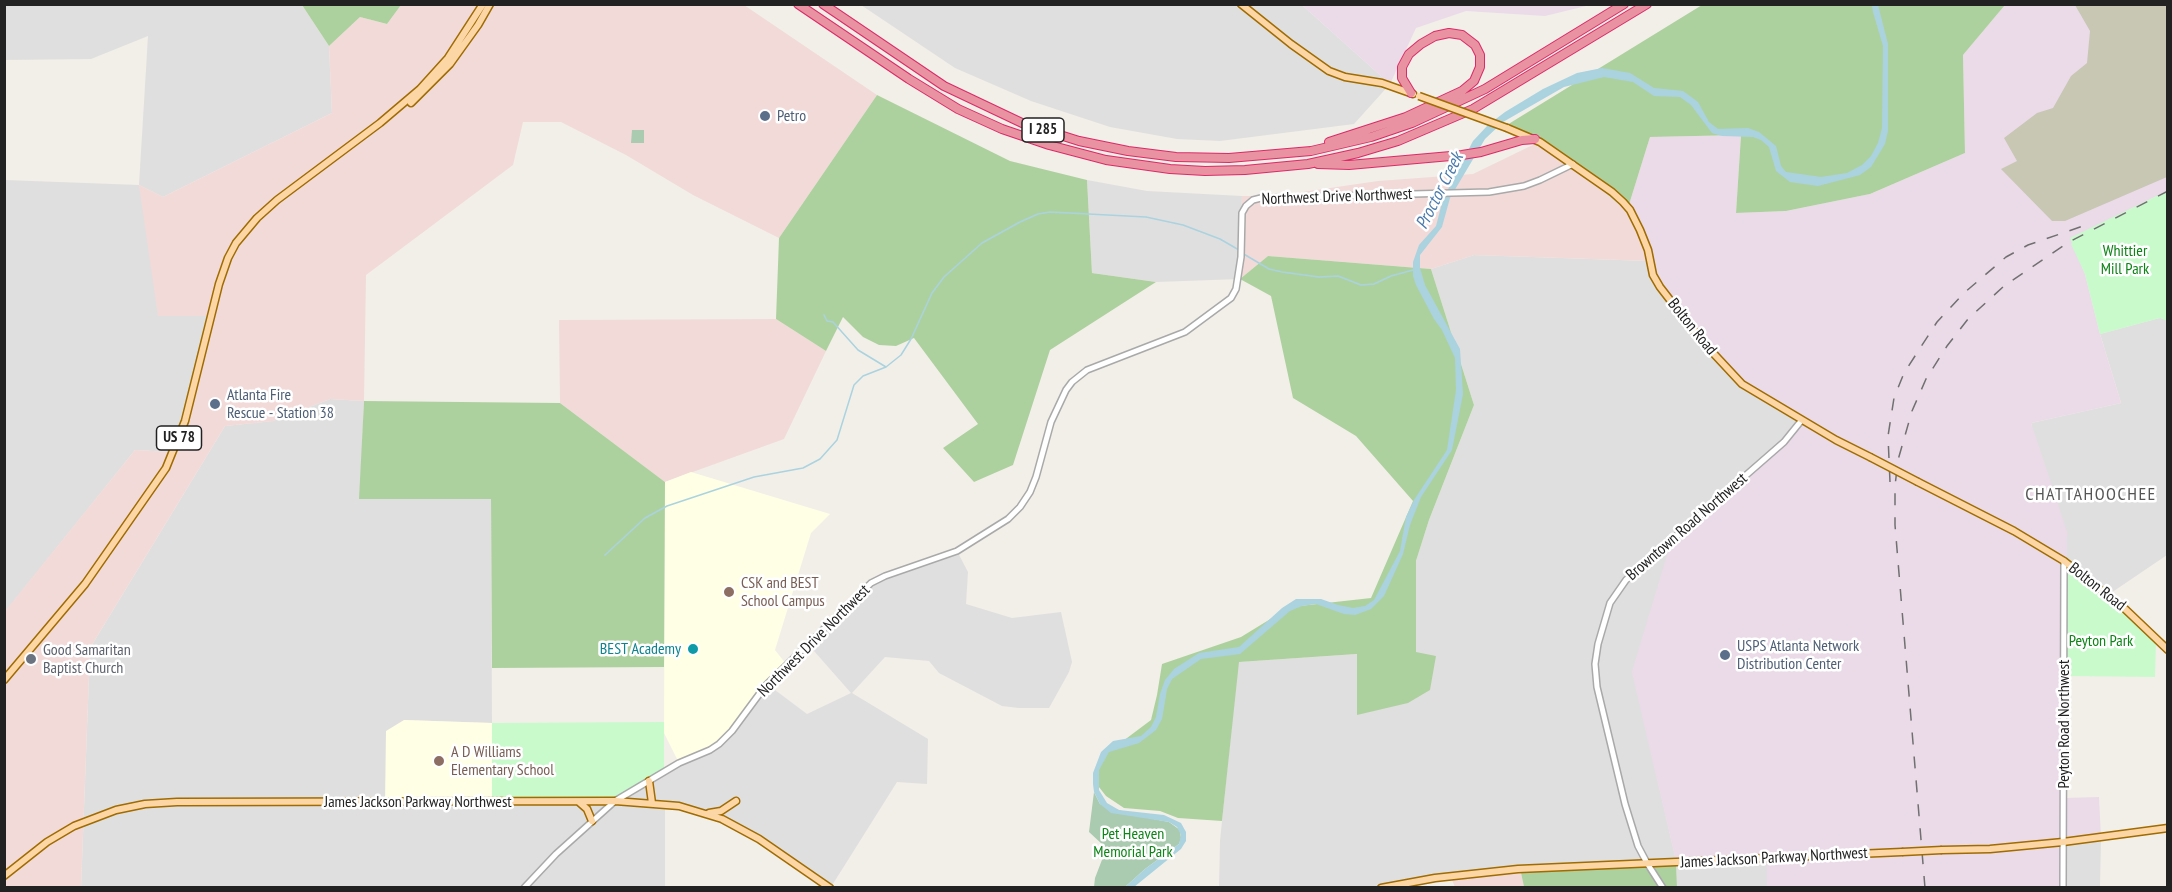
<!DOCTYPE html>
<html>
<head>
<meta charset="utf-8">
<style>
	body { margin:0 }
	#map { position:relative; width:2172px; height:892px; overflow:hidden; background:#f2efe9; font-family:"PT Sans Narrow",sans-serif }
	canvas { display:block }
	.frame { position:absolute; inset:0; border:6px solid #222; pointer-events:none }
</style>
</head>
<body>
<div id="map">
<canvas width="2172" height="892"></canvas>
<div class="frame"></div>
</div>
<script>
const ctx = document.querySelector('canvas').getContext('2d');
ctx.lineJoin = 'round';
function fill(path, color) { ctx.fillStyle = color; ctx.fill(path, 'evenodd'); }
const toPath = rows => new Path2D(rows.map(r => 'M' + r).join(''));
function trace(path, color, width, dash) { ctx.strokeStyle = color; ctx.lineWidth = width; ctx.lineCap = dash ? 'butt' : 'round'; ctx.setLineDash(dash || []); ctx.stroke(path); }
function write(font, color, halo, rows, align = 'center') {
  ctx.font = font + ' "PT Sans Narrow",sans-serif'; ctx.lineWidth = 5; ctx.setLineDash([]); ctx.textBaseline = 'middle'; ctx.strokeStyle = halo; ctx.fillStyle = color; for (const [text, x, y, turn = 0] of rows) {
    ctx.save(); ctx.translate(x, y); ctx.rotate((+turn || 0) * Math.PI / 180); ctx.textAlign = isNaN(turn) ? turn : align; if (halo) ctx.strokeText(text, 0, 0); ctx.fillText(text, 0, 0); ctx.restore();
  }
}
const residential = toPath([
	[4,5,302,5,329,46,332,113,163,197,139,185,208,316,187,400,170,452,135,450,6,611,4,611,5,180,139,185,148,36,91,59,5,60],
	[861,5,1302,5,1390,84,1354,124,1220,141,1177,139,1110,127,1031,101,955,68],
	[1087,180,1147,191,1242,196,1240,279,1156,282,1092,273],
	[1474,255,1650,261,1682,316,1734,381,1797,421,1747,481,1671,546,1633,672,1676,860,1767,858,1767,887,1677,887,1676,861,1581,868,1497,868,1450,873,1391,888,1219,888,1220,841,1238,662,1358,654,1357,715,1416,652,1416,561,1429,520,1474,405,1431,269],
	[2167,316,2167,555,2105,597,2066,568,2031,423,2121,403,2100,334],
	[330,399,364,401,360,499,491,499,492,723,404,720,385,804,615,801,724,739,767,684,807,714,851,693,807,643,871,583,957,551,968,572,966,604,1012,618,1061,612,1072,662,1069,672,1049,708,1019,708,1002,706,939,673,929,661,885,657,852,693,928,739,927,784,897,782,831,887,716,818,665,805,665,887,81,888,90,648,225,426,273,421],
	[2101,838,2100,887,2063,888,2063,845]
]);
const commercial = toPath([
	[401,5,744,5,877,95,779,238,693,195,626,155,561,122,523,122,513,165,366,275,364,401,330,399,273,421,225,426,90,648,81,887,5,888,5,611,135,450,171,452,187,400,208,316,158,316,139,185,163,197,332,113,329,46,360,17,387,24],
	[1543,140,1631,214,1651,261,1474,255,1431,269,1268,256,1240,279,1242,196,1275,196,1378,181,1473,174],
	[776,319,826,351,784,439,665,482,560,403,559,320],
	[1497,868,1520,868,1524,887,1455,887,1449,873]
]);
const industrial = toPath([
	[1302,5,1590,5,1545,16,1466,11,1416,28,1390,84],
	[2005,5,2167,5,2167,191,2071,239,2085,274,2100,334,2121,403,2031,423,2067,532,2064,798,2099,797,2101,838,2063,845,2063,887,1767,887,1767,858,1676,861,1632,672,1670,546,1747,481,1796,421,1734,381,1682,316,1650,261,1631,214,1627,211,1650,137,1741,135,1736,213,1786,211,1870,194,1965,153,1963,55]
]);
const education = toPath([
	[691,472,830,514,811,533,775,650,786,664,719,744,679,763,664,733,665,482],
	[404,720,492,723,492,804,385,804,386,731]
]);
const construction = toPath([
	[2075,5,2167,5,2167,177,2065,221,2052,221,2001,169,2017,161,2004,138,2037,113,2053,108,2071,76,2087,63,2090,31]
]);
const forest = toPath([
	[302,5,401,5,387,24,360,17,329,46],
	[1702,5,2005,5,1963,55,1965,153,1870,194,1786,211,1736,213,1741,135,1650,137,1627,211,1543,140,1502,128],
	[877,95,1010,161,1087,180,1092,273,1156,282,1050,350,1013,465,974,482,943,448,978,424,914,338,896,346,879,345,863,337,843,317,826,351,776,319,779,238],
	[1268,256,1431,269,1474,405,1429,520,1416,561,1416,652,1436,656,1430,690,1408,703,1357,715,1357,654,1239,662,1222,821,1178,818,1160,811,1124,808,1106,796,1095,782,1103,756,1151,720,1157,695,1162,664,1241,637,1290,607,1371,598,1413,501,1356,436,1293,398,1271,296,1240,279],
	[364,401,560,403,665,482,664,667,492,668,491,499,359,499],
	[1676,861,1677,887,1524,887,1520,868]
]);
const cemetery = toPath([
	[632,130,644,130,644,143,631,143],
	[1094,792,1100,804,1138,816,1169,822,1180,830,1181,838,1179,844,1145,869,1125,887,1094,887,1095,878,1105,852,1103,845,1089,832]
]);
const park = toPath([
	[2167,191,2167,321,2160,318,2100,334,2085,274,2071,244,2072,243,2070,238],
	[2066,568,2105,597,2156,640,2155,677,2065,676],
	[664,722,664,771,615,801,492,804,492,723]
]);
const water = toPath([
	[1872,5,1878,5,1888,44,1888,131,1885,144,1871,167,1860,175,1818,186,1790,182,1776,171,1769,147,1761,140,1753,137,1722,136,1712,133,1691,105,1680,97,1654,96,1633,82,1604,77,1564,87,1503,122,1485,139,1450,198,1442,227,1420,255,1420,268,1425,285,1460,349,1463,394,1452,450,1421,497,1410,525,1403,554,1384,596,1371,609,1355,615,1344,614,1316,604,1302,606,1290,611,1240,654,1201,659,1172,679,1167,689,1162,719,1156,730,1139,743,1109,752,1099,770,1099,790,1107,803,1119,810,1164,815,1181,823,1186,832,1186,841,1181,849,1134,887,1125,887,1145,869,1179,844,1181,835,1177,827,1169,822,1111,813,1100,804,1094,792,1093,784,1093,773,1101,752,1113,741,1141,736,1151,727,1156,717,1160,694,1165,680,1174,669,1199,653,1239,647,1282,608,1296,599,1321,599,1338,605,1353,608,1365,606,1374,600,1400,551,1406,517,1414,500,1447,450,1456,390,1455,358,1442,330,1434,319,1416,285,1413,276,1413,262,1419,245,1436,226,1443,199,1473,141,1488,125,1505,112,1543,89,1577,73,1602,68,1630,73,1654,88,1683,91,1698,102,1709,122,1718,129,1748,128,1759,132,1776,146,1781,166,1786,172,1821,177,1847,173,1862,165,1871,156,1878,143,1882,128,1883,46,1873,12]
]);
const stream = toPath([
	[1242,253,1269,269,1282,272,1319,277,1338,276,1361,285,1374,284,1391,276,1413,270],
	[824,315,827,321,833,322,858,350,886,367],
	[605,555,645,518,667,506,754,477,803,468,820,459,837,440,854,385,863,376,886,367,901,355,911,339,932,293,944,277,982,243,1020,222,1038,214,1050,212,1146,217,1183,225,1220,239,1239,250]
]);
const minor = toPath([
	[524,888,556,854,615,801,679,763,710,750,719,744,732,731,766,685,871,583,885,576,957,551,1008,519,1020,507,1030,492,1036,477,1051,422,1066,390,1072,382,1087,370,1185,332,1231,298,1236,289,1241,257,1242,213,1246,206,1253,200,1261,198,1489,192,1524,186,1540,180,1573,164],
	[1663,888,1647,863,1638,846,1625,804,1597,687,1595,664,1598,644,1610,603,1626,580,1784,442,1801,421],
	[2063,888,2064,561]
]);
const major = toPath([
	[1241,4,1291,44,1329,71,1345,77,1382,83,1413,94],
	[411,103,450,64,478,25,490,4],
	[1507,128,1540,142,1612,192,1623,202,1630,210,1640,230,1648,250,1653,275,1660,287,1701,340,1742,384,1836,440,1870,457],
	[1918,482,2014,531,2064,561,2125,609,2168,650],
	[4,680,85,584,166,468,185,421,219,284,228,258,236,243,257,218,277,200,380,123,420,89,448,58,483,4],
	[649,781,652,803],
	[579,802,587,809,592,821],
	[709,813,721,811,736,801],
	[1942,850,1990,849,2063,842,2168,828],
	[4,876,47,842,74,826,116,810,145,804,177,802,615,801,679,806,722,819,759,839,830,888],
	[1381,888,1435,878,1518,869,1902,852]
]);
const highway = toPath([
	[798,4,909,79,958,109,1002,129,1049,145,1106,160,1170,169,1205,171,1245,170,1308,164,1358,153,1398,141,1473,109,1647,4],
	[823,4,944,86,1022,123,1079,141,1128,151,1176,157,1229,158,1311,151,1371,137,1412,123,1485,89,1624,4],
	[1329,142,1406,117,1462,91,1474,81,1480,67,1480,55,1475,45,1462,35,1449,33,1435,36,1421,44,1409,54,1402,67,1402,78,1411,93],
	[1318,164,1349,165,1462,155,1481,152,1522,140,1535,139]
]);
const rail = toPath([
	[1890,482,1888,436,1894,398,1904,373,1937,322,1964,293,2006,257,2028,245,2086,225],
	[1925,888,1895,525,1895,486,1898,460,1912,411,1926,379,1947,346,1968,319,2004,286,2069,242,2168,191]
]);
const majorBridge = toPath([
	[1419,96,1507,128],
	[1870,457,1918,482],
	[1902,852,1942,850]
]);
const markers = [
	[765,116,6,"#5c6f8a"],
	[215,404,6,"#5c6f8a"],
	[729,592,6,"#8d6e63"],
	[693,649,6,"#0f9aa8"],
	[1725,655,6,"#5c6f8a"],
	[31,659,6,"#6b7280"],
	[439,761,6,"#8d6e63"]
];
const shields = [
	[1043,130,42],
	[179,438,45]
];
const shieldNames = [
	["I 285",1043,130],
	["US 78",179,438]
];
const serviceNames = [
	["Petro",777,116],
	["Atlanta Fire",227,395],
	["Rescue - Station 38",227,413],
	["USPS Atlanta Network",1737,646],
	["Distribution Center",1737,664]
];
const streetNames = [
	["Northwest Drive Northwest",1337,197,-2],
	["Bolton Road",1692,327,51],
	["Browntown Road Northwest",1687,527,-41],
	["Bolton Road",2097,587,38],
	["Northwest Drive Northwest",814,641,-45],
	["Peyton Road Northwest",2064,724,-90],
	["James Jackson Parkway Northwest",418,802],
	["James Jackson Parkway Northwest",1774,858,-3]
];
const parkNames = [
	["Whittier",2125,251],
	["Mill Park",2125,269],
	["Peyton Park",2101,641],
	["Pet Heaven",1133,834],
	["Memorial Park",1133,852]
];
const educationNames = [
	["CSK and BEST",741,583],
	["School Campus",741,601],
	["A D Williams",451,752],
	["Elementary School",451,770]
];
const cultureNames = [
	["BEST Academy",681,649]
];
const worshipNames = [
	["Good Samaritan",43,650],
	["Baptist Church",43,668]
];
const waterNames = [
	["Proctor Creek",1440,191,-63]
];
const neighbourhoodNames = [
	["CHATTAHOOCHEE",2091,495]
];
fill(residential, '#e0dfdf');
fill(commercial, '#f2dad9');
fill(industrial, '#ebdbe8');
fill(education, '#ffffe5');
fill(construction, '#c7c7b4');
fill(forest, '#add19e');
fill(cemetery, '#aacbaf');
fill(park, '#c8facc');
fill(water, '#aad3df');
trace(stream, '#aad3df', 1.5);
trace(minor, '#a9a9a9', 8);
trace(major, '#a06b00', 9);
trace(highway, '#dc2a67', 10);
trace(minor, '#fff', 5);
trace(major, '#fcd6a4', 6);
trace(highway, '#e892a2', 8);
trace(rail, '#707070', 1.5, [12, 12]);
trace(majorBridge, '#a06b00', 9, []);
trace(majorBridge, '#fcd6a4', 6);
for (const [x, y, r, color] of markers) { const dot = new Path2D(); dot.arc(x, y, r, 0, 2 * Math.PI); ctx.fillStyle = color; ctx.fill(dot); trace(dot, '#fff', 2); }
for (const [x, y, w] of shields) { const box = new Path2D(); box.roundRect(x - w / 2, y - 12, w, 24, 4.5); ctx.fillStyle = '#fff'; ctx.fill(box); trace(box, '#222', 1.5); }
write('bold 15px', '#222', null, shieldNames);
write('16px', '#4e5e75', '#fff', serviceNames, 'left');
write('16px', '#222', '#fff', streetNames);
write('16px', '#0c8416', '#fff', parkNames);
write('16px', '#785e54', '#fff', educationNames, 'left');
write('16px', '#0d838f', '#fff', cultureNames, 'right');
write('16px', '#5b616d', '#fff', worshipNames, 'left');
write('italic 18px', '#4a7aab', '#fff', waterNames);
ctx.letterSpacing = '1.5px';
write('18px', '#555', '#fff', neighbourhoodNames);
ctx.letterSpacing = '0px';
</script>
</body>
</html>
